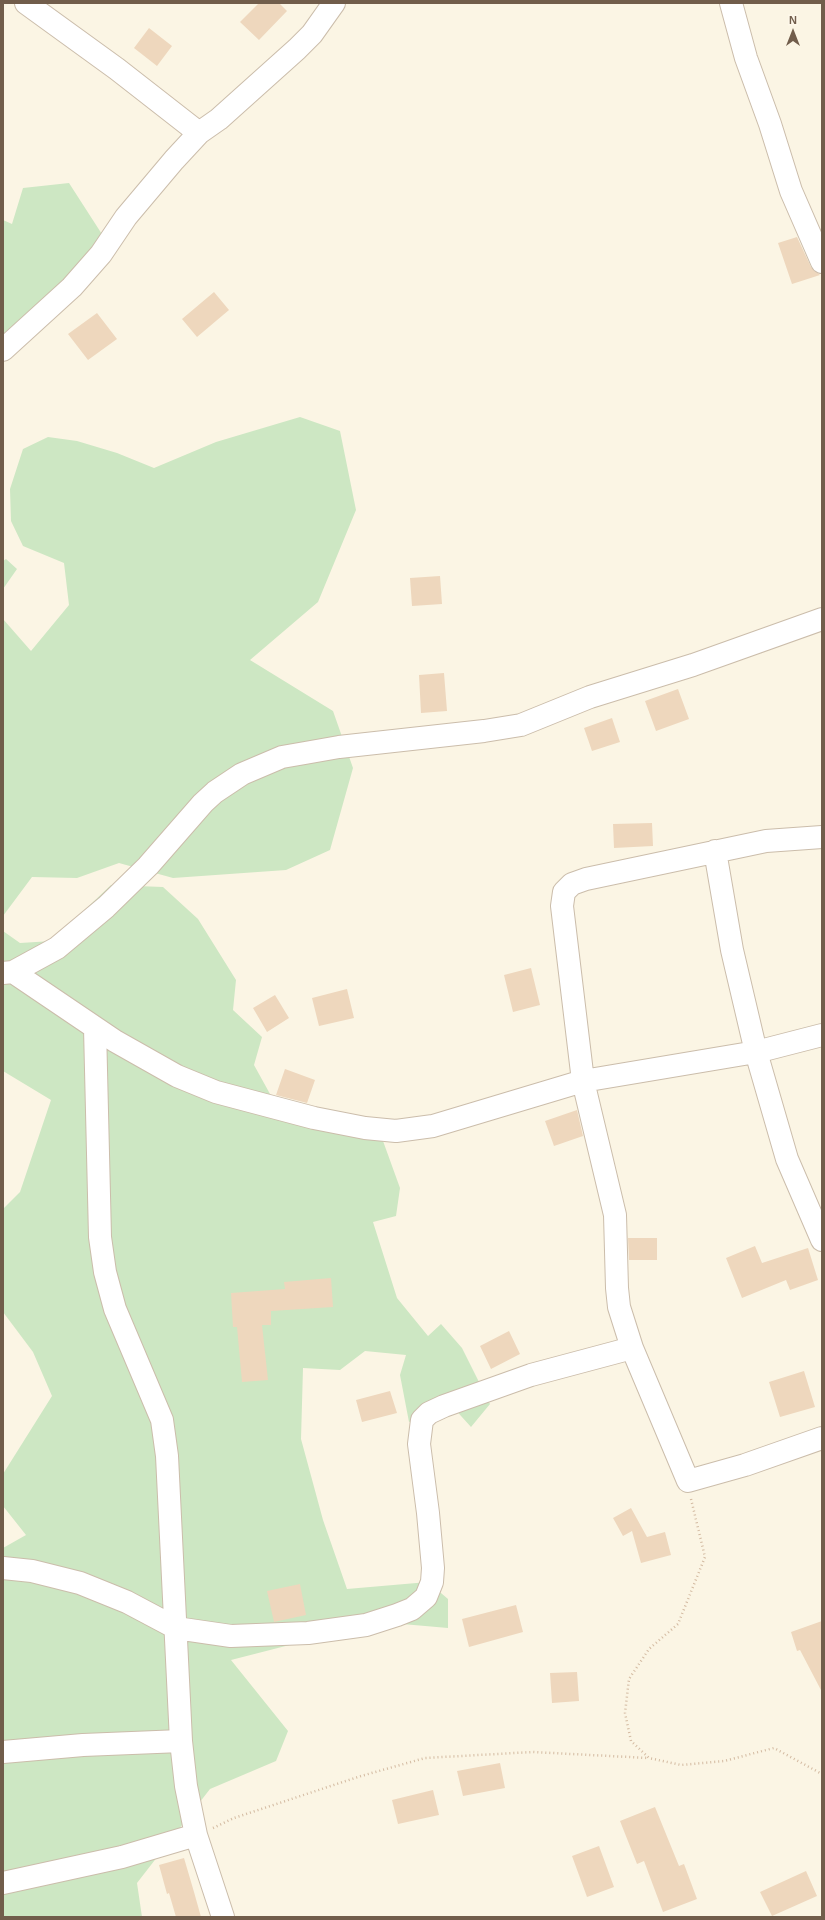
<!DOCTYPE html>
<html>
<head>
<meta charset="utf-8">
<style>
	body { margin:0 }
	#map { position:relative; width:825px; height:1920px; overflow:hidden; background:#fbf5e4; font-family:Helvetica,sans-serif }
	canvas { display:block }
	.frame { position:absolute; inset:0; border:4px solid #715d4b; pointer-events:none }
	.north { position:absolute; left:773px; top:12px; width:40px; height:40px; -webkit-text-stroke:3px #fef8ea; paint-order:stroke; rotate:0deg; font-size:11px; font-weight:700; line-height:16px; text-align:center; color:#715d4b }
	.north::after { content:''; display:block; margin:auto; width:14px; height:18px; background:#715d4b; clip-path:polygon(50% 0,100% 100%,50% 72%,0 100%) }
</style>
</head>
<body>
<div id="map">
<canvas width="825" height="1920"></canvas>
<div class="frame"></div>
<div class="north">N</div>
</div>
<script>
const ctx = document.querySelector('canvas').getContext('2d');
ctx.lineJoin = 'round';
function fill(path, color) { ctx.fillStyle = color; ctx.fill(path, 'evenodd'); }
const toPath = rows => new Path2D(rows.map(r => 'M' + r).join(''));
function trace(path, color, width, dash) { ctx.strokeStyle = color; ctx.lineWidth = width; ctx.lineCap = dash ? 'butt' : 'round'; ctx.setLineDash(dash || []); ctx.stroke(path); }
const green = toPath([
	[69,183,107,242,38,311,3,334,3,220,12,224,23,188],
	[300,417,340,431,356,510,318,602,250,660,333,711,353,768,330,850,286,870,173,878,119,863,77,878,32,877,3,916,3,619,31,651,69,605,64,563,23,546,11,521,10,489,23,449,48,437,77,441,117,453,154,468,216,442],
	[6,559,17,569,3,589,3,561],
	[111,885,163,887,198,919,236,980,233,1010,262,1037,254,1065,280,1112,342,1132,383,1141,400,1188,396,1216,373,1222,397,1298,428,1336,441,1324,462,1348,490,1404,471,1427,452,1406,409,1422,400,1375,406,1355,365,1351,340,1370,303,1368,301,1439,323,1520,347,1589,428,1582,448,1599,448,1628,368,1621,313,1639,231,1660,288,1731,276,1761,210,1789,137,1883,142,1917,3,1917,3,1548,26,1535,3,1506,3,1474,52,1396,33,1352,3,1312,3,1209,20,1192,51,1100,3,1071,3,931,20,943,52,941]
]);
const building = toPath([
	[259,3,279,3,287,11,259,40,240,22],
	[149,28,172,46,157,66,134,48],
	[797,237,811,267,820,275,792,284,778,243],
	[214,292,229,310,197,337,182,319],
	[97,313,117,339,88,360,68,334],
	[440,576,442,604,412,606,410,578],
	[444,673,447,711,421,713,419,675],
	[678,689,689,719,656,731,645,701],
	[612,718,620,742,592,751,584,728],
	[652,823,653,846,614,848,613,824],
	[531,968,540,1005,513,1012,504,975],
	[347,989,354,1018,319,1026,312,998],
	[275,995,289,1018,267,1032,253,1008],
	[285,1069,315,1080,307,1103,276,1095],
	[577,1110,583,1136,554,1146,545,1121],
	[628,1238,657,1238,657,1260,629,1260],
	[755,1246,762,1263,808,1248,818,1280,790,1290,786,1280,742,1298,726,1258],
	[331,1278,333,1307,271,1311,271,1325,262,1325,268,1380,242,1382,237,1327,233,1327,231,1293,285,1289,284,1282],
	[509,1331,520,1354,491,1369,480,1346],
	[804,1371,815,1407,780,1417,769,1382],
	[390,1391,397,1413,362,1422,356,1400],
	[631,1508,647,1537,665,1532,671,1555,641,1563,632,1531,623,1536,613,1518],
	[300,1584,306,1615,274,1622,267,1591],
	[516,1605,523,1632,469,1647,462,1619],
	[822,1621,822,1692,800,1650,797,1651,791,1632],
	[577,1672,579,1701,552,1703,550,1673],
	[500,1763,505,1788,463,1796,457,1771],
	[433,1790,439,1815,398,1824,392,1800],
	[655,1807,679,1866,684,1864,697,1899,663,1912,644,1861,637,1864,620,1821],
	[599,1846,614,1887,587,1897,572,1856],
	[184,1858,194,1892,201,1917,176,1917,169,1893,167,1894,159,1865],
	[806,1871,817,1896,772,1916,760,1892]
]);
const path = toPath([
	[691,1499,705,1557,678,1624,649,1649,629,1679,625,1713,631,1741,649,1758,681,1765,724,1761,774,1748,822,1774],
	[213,1828,234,1818,361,1776,425,1758,533,1752,648,1758]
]);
const minor = toPath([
	[26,3,117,69,199,133],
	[731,3,746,58,770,124,791,191,822,262],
	[3,350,72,287,101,254,126,217,174,160,199,133,219,119,297,49,312,34,334,3],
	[822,837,766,841,586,879,572,884,564,892,562,906,583,1081,615,1215,617,1288,619,1307,632,1348,688,1481,745,1465,822,1438],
	[715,851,732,950,756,1052,787,1159,822,1240],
	[13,972,115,1041,177,1076,216,1092,314,1118,365,1128,396,1131,433,1126,583,1081,756,1052,822,1035],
	[3,973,13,972,57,948,106,907,148,866,203,803,215,792,242,774,282,757,305,753,339,747,484,731,521,725,590,697,693,665,822,619],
	[95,1028,100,1237,105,1272,115,1309,162,1420,167,1456,181,1741,186,1786,196,1835,223,1917],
	[3,1568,32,1571,80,1583,127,1602,176,1628,231,1636,308,1633,366,1625,397,1615,412,1609,426,1597,432,1582,433,1568,428,1513,419,1444,422,1420,429,1413,444,1406,531,1375,632,1348],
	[3,1752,83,1745,181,1741],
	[3,1883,122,1857,196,1835]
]);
fill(green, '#cde7c3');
fill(building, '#eed7bd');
trace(minor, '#cbbdab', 24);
trace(path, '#d3baa1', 2.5, [1, 3]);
trace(minor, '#fff', 22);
</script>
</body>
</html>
